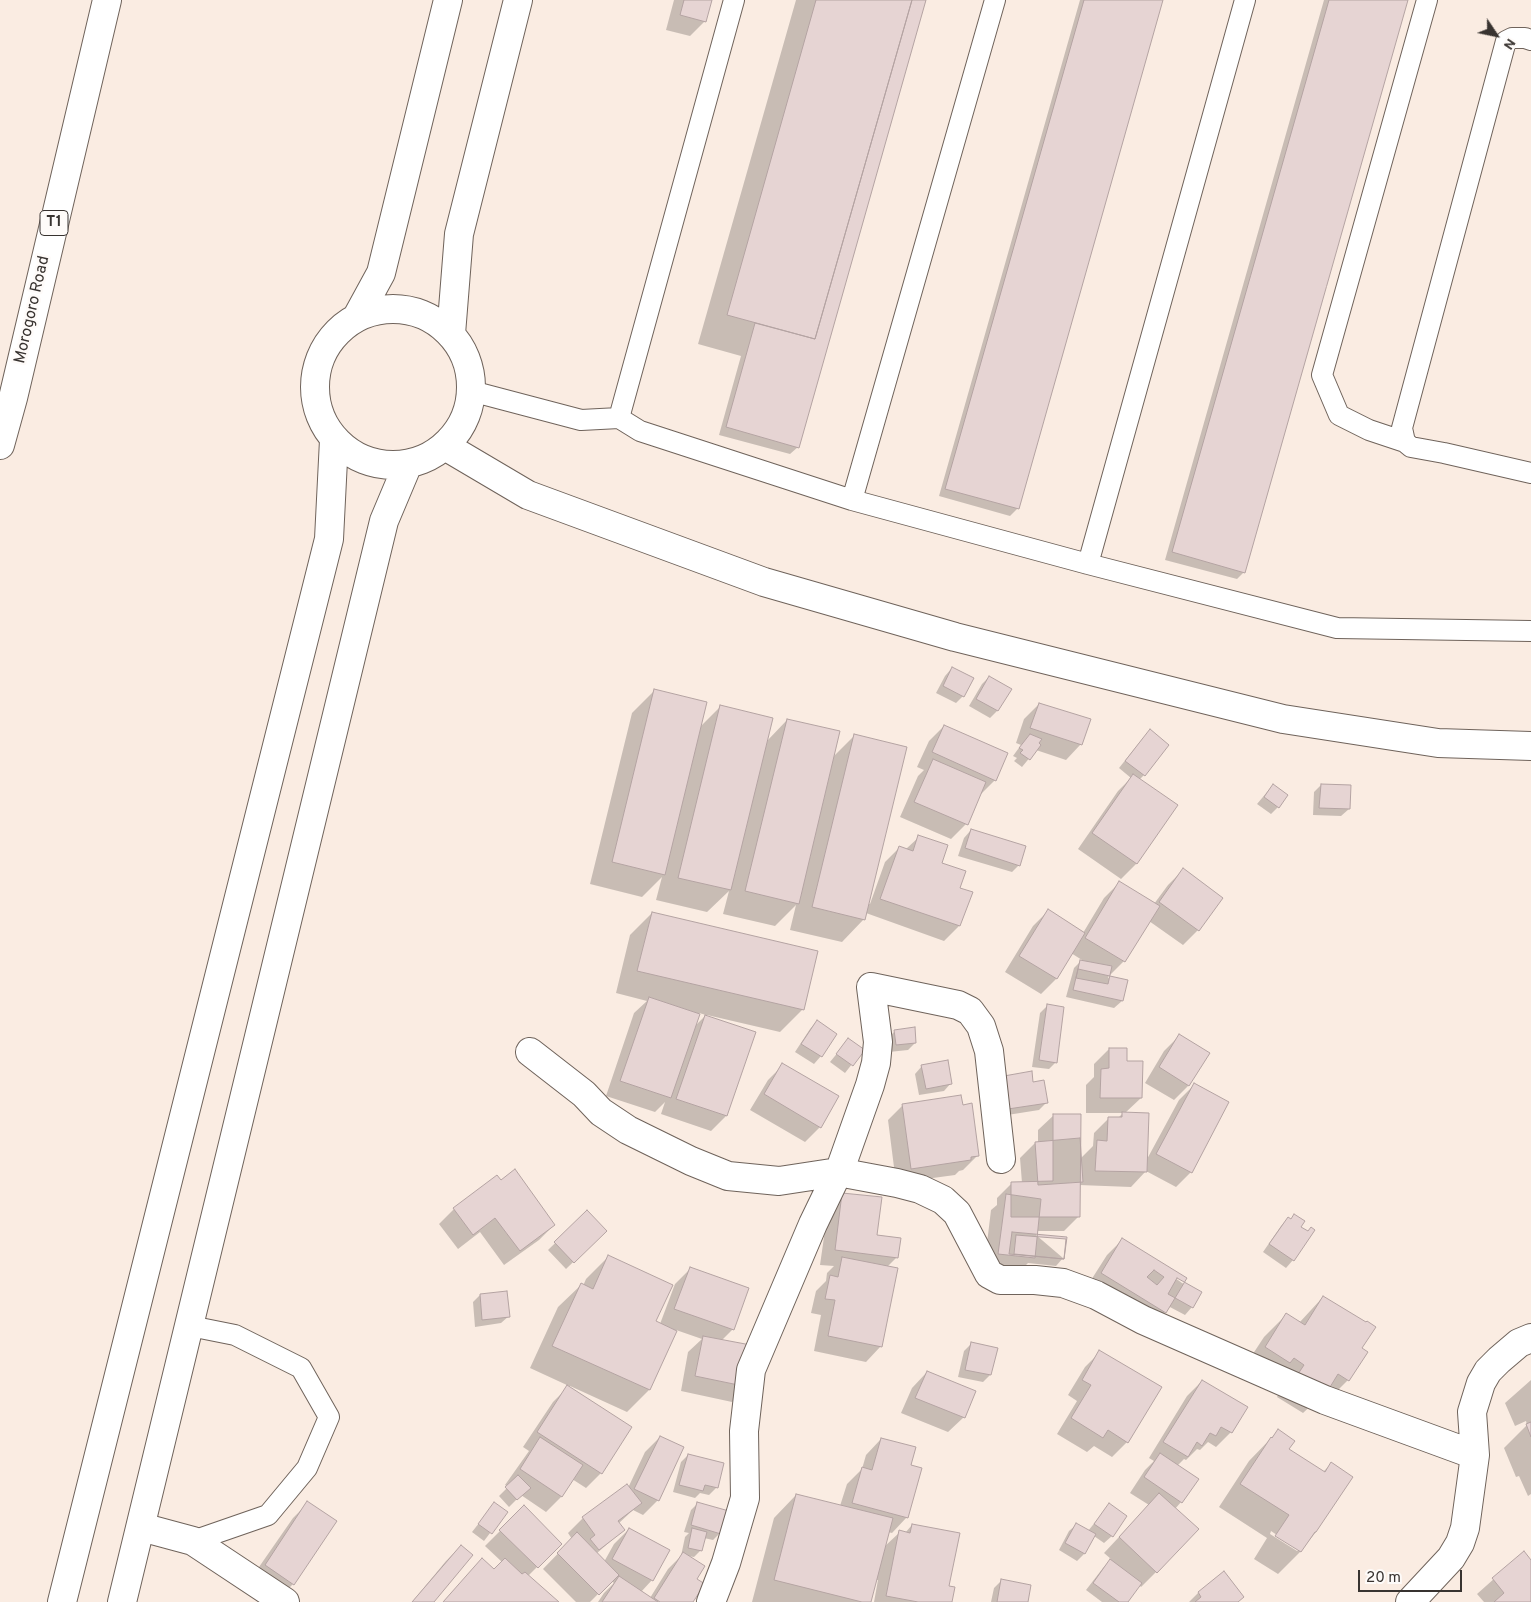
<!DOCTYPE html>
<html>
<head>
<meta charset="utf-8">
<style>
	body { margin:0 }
	#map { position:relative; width:1531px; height:1602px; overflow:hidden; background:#faece2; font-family:Overpass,sans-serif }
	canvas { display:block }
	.north { position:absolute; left:1471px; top:10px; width:50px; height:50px; -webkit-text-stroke:4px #fefbf9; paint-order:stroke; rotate:124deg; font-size:14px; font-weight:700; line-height:20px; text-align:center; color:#383330 }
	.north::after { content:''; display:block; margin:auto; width:18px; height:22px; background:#383330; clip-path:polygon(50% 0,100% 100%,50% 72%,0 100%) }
	.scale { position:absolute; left:1358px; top:1570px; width:104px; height:22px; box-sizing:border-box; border:2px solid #383330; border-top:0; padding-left:6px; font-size:15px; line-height:18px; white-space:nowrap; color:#383330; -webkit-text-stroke:4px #fefbf9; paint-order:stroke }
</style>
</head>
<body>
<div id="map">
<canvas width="1531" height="1602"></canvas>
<div class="north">N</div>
<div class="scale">20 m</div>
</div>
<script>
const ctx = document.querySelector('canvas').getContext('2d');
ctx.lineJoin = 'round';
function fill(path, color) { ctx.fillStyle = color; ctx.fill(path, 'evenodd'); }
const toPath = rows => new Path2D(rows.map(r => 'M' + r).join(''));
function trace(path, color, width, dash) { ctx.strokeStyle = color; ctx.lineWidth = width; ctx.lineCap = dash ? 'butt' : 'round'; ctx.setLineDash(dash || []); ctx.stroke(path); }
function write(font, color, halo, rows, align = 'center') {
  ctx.font = font + ' Overpass,sans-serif'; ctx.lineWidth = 5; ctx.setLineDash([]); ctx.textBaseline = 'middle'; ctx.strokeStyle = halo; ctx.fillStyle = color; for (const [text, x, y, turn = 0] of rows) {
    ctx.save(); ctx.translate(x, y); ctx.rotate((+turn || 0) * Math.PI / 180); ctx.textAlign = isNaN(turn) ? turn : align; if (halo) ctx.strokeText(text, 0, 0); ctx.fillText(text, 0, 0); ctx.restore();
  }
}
const shadow = toPath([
	[674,0,711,0,705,21,690,36,666,30],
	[796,0,925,0,798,447,790,454,719,435,741,356,698,344],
	[1080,0,1162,0,1018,508,1010,516,939,496],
	[1324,0,1407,0,1244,572,1237,579,1165,560],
	[952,668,963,696,956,703,936,693,945,676],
	[989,677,1010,689,997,711,990,718,969,706,982,684],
	[654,691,700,727,720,707,767,741,787,720,833,757,854,736,868,903,870,904,885,862,900,847,906,849,919,837,959,888,959,926,944,941,866,913,864,919,842,942,790,930,796,905,775,926,723,914,729,891,707,912,656,900,662,877,642,897,590,884,632,713],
	[1039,704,1081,744,1066,760,1036,750,1022,767,1014,761,1017,758,1013,756,1021,745,1016,743,1024,719],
	[944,726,995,780,980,795,966,824,951,839,900,817,918,776,924,770,917,767,929,741],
	[1143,738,1144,775,1139,780,1176,806,1136,864,1121,879,1078,849,1118,791,1131,778,1119,768],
	[1273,785,1278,807,1271,814,1257,804],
	[1321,785,1349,809,1341,816,1313,815,1314,792],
	[971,830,1019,865,1012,872,958,856,964,838],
	[1183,870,1221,898,1198,930,1183,945,1149,921,1124,961,1108,977,1122,1001,1114,1008,1066,997,1074,968,1082,960,1071,953,1056,979,1041,994,1005,972,1033,926,1048,911,1083,933,1104,898,1119,883,1154,904,1168,885],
	[652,913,816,952,802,1010,780,1032,707,1015,707,1017,755,1033,726,1116,711,1131,661,1114,665,1102,655,1112,606,1096,634,1013,647,1001,616,993,630,935],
	[699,1013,706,1015,695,1026],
	[1047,1006,1056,1062,1049,1069,1032,1067,1040,1013],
	[817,1021,835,1034,821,1056,814,1064,795,1052,810,1029],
	[895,1031,915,1043,908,1050,889,1052,888,1038],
	[1179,1036,1189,1085,1174,1100,1145,1083,1164,1051],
	[848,1040,863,1050,845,1073,830,1062],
	[1109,1049,1126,1062,1141,1098,1125,1113,1146,1161,1179,1100,1194,1085,1191,1172,1176,1187,1146,1171,1131,1187,1079,1185,1079,1216,1064,1231,1036,1231,1036,1235,1063,1258,1056,1266,1028,1263,1018,1273,984,1268,991,1210,997,1205,997,1198,1012,1183,1022,1183,1020,1158,1035,1143,1038,1143,1038,1130,1054,1115,1079,1115,1081,1158,1093,1146,1094,1133,1109,1118,1117,1119,1123,1113,1086,1113,1086,1085,1094,1077,1094,1064],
	[783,1065,820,1127,805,1142,750,1110,768,1080],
	[922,1066,951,1083,944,1091,919,1095,915,1074],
	[1032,1084,1047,1102,1039,1110,1001,1116],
	[903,1105,978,1155,963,1170,959,1171,955,1175,896,1183,888,1120],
	[500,1182,554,1225,539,1240,504,1265,480,1232,458,1249,439,1224,454,1209],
	[843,1194,876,1236,897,1257,887,1267,881,1346,866,1362,814,1351,821,1315,811,1313,816,1291,826,1281,827,1273,834,1266,820,1265,828,1209],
	[587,1212,605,1231,566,1269,548,1250],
	[1288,1218,1299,1227,1293,1260,1286,1268,1263,1252,1281,1226],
	[1122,1240,1182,1283,1200,1293,1192,1307,1185,1315,1168,1306,1165,1312,1150,1327,1086,1288,1107,1255],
	[608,1257,654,1322,660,1324,675,1284,690,1269,733,1329,721,1341,747,1387,732,1402,681,1391,688,1352,702,1339,676,1330,649,1390,627,1412,570,1386,569,1388,601,1473,586,1488,572,1479,561,1497,546,1512,521,1495,509,1507,499,1496,508,1487,505,1485,529,1451,523,1447,553,1402,569,1386,530,1368,558,1307,581,1285,583,1286,586,1279],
	[480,1295,509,1316,501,1323,475,1327,473,1302],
	[1323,1297,1360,1348,1348,1380,1326,1402,1319,1398,1303,1413,1277,1397,1282,1387,1243,1369,1264,1337,1286,1315,1299,1323],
	[971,1344,990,1375,983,1382,958,1377,964,1351],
	[1100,1352,1127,1442,1112,1457,1094,1446,1087,1452,1057,1434,1077,1401,1068,1395,1085,1367],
	[927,1372,964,1417,948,1432,901,1413,912,1388],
	[1531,1380,1531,1494,1528,1496,1519,1476,1516,1477,1504,1448,1527,1425,1526,1421,1515,1426,1505,1403],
	[1202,1381,1231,1432,1216,1447,1208,1442,1200,1450,1197,1449,1186,1460,1184,1459,1177,1466,1181,1502,1175,1509,1156,1572,1141,1587,1139,1585,1127,1602,1102,1602,1086,1590,1103,1568,1111,1559,1104,1553,1149,1505,1130,1493,1145,1470,1154,1461,1149,1458,1187,1396],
	[1278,1431,1288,1449,1323,1472,1331,1464,1316,1532,1300,1552,1278,1574,1254,1559,1267,1538,1219,1507,1249,1461],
	[1271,1531,1299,1550,1297,1551,1270,1534],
	[660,1437,658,1500,643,1515,633,1510,618,1524,623,1530,596,1554,604,1562,614,1544,629,1529,652,1580,641,1592,650,1598,668,1569,681,1556,685,1537,689,1533,684,1532,691,1510,698,1503,720,1533,713,1540,704,1538,701,1550,694,1557,688,1556,695,1579,692,1602,598,1602,604,1593,614,1583,611,1581,590,1602,576,1602,543,1569,572,1539,568,1533,583,1518,628,1488,645,1452],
	[881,1439,909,1466,907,1517,892,1533,888,1532,884,1547,900,1532,905,1533,912,1525,948,1587,950,1602,874,1602,878,1580,876,1580,870,1602,752,1602,774,1518,796,1495,840,1506,847,1484,862,1469,866,1455],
	[688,1455,722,1464,716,1488,709,1495,700,1493,695,1498,673,1492,681,1462],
	[308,1503,293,1584,278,1599,250,1580,293,1518],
	[494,1504,506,1512,484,1541,472,1532],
	[1109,1505,1112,1536,1104,1543,1094,1536,1084,1554,1077,1561,1059,1550,1069,1531,1077,1524,1088,1531],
	[524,1507,560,1544,528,1576,557,1602,443,1602,482,1560,494,1570,502,1562,485,1546],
	[461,1546,432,1602,412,1602,446,1561],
	[1523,1553,1531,1562,1531,1602,1484,1602,1477,1594],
	[1224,1573,1238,1602,1189,1602,1198,1593],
	[1001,1581,1027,1602,991,1602,994,1588]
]);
const building = toPath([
	[684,0,712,0,706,22,680,15,684,0],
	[816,0,912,0,815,339,727,315,816,0],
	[912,0,926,0,799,448,726,427,755,323,815,339,912,0],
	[1084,0,1163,0,1019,509,945,489,1084,0],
	[1329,0,1408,0,1245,573,1172,552,1329,0],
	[952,667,974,678,964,697,943,686,952,667],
	[989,676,1012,689,998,711,976,699,989,676],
	[654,689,707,702,665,875,612,862,654,689],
	[1039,703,1091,719,1082,745,1030,728,1039,703],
	[720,705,773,718,731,890,678,878,720,705],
	[787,719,840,731,799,904,745,891,787,719],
	[944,725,1008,753,996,781,932,752,944,725],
	[1150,729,1169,745,1145,776,1125,761,1150,729],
	[854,734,907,747,865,920,812,907,854,734],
	[1030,734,1042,739,1039,743,1041,745,1030,760,1020,753,1023,750,1019,748,1030,734],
	[933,759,986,782,968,825,914,802,933,759],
	[1133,774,1178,805,1137,864,1092,833,1133,774],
	[1273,784,1288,795,1279,808,1264,797,1273,784],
	[1321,784,1351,785,1350,809,1319,808,1321,784],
	[971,829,1026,846,1020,866,965,848,971,829],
	[918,835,948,845,942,863,966,871,960,888,973,892,960,926,880,899,899,846,913,851,918,835],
	[1183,868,1223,898,1199,931,1159,902,1183,868],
	[1119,881,1160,906,1125,962,1085,938,1119,881],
	[1048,909,1085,933,1057,979,1019,956,1048,909],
	[652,912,818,951,804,1010,637,971,652,912],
	[1080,960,1112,966,1108,984,1076,978,1080,960],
	[1078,969,1128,980,1123,1001,1073,990,1078,969],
	[649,997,700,1014,671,1098,620,1081,649,997],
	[1047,1004,1064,1007,1057,1063,1039,1060,1047,1004],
	[705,1015,756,1032,727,1116,676,1099,705,1015],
	[817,1020,837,1034,822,1057,801,1044,817,1020],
	[915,1027,916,1043,896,1045,894,1030,915,1027],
	[1179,1034,1210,1053,1189,1086,1159,1067,1179,1034],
	[848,1038,865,1050,853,1066,836,1054,848,1038],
	[1109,1048,1127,1048,1127,1061,1143,1061,1142,1098,1100,1098,1101,1069,1109,1068,1109,1048],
	[948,1060,952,1084,926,1089,921,1065,948,1060],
	[782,1063,839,1096,821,1128,764,1094,782,1063],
	[1032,1071,1033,1082,1044,1080,1048,1103,1008,1109,1004,1076,1032,1071],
	[1194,1083,1229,1102,1192,1173,1156,1154,1194,1083],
	[961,1095,963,1105,972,1103,979,1156,971,1157,971,1160,911,1169,902,1104,961,1095],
	[1122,1112,1149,1113,1147,1172,1095,1171,1097,1140,1107,1141,1108,1117,1122,1117,1122,1112],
	[1053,1114,1081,1114,1080,1217,1011,1217,1011,1182,1053,1181,1053,1114],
	[1080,1138,1083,1182,1038,1185,1035,1142,1080,1138],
	[515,1169,555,1225,520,1251,495,1218,473,1235,453,1208,497,1175,501,1180,515,1169],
	[842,1193,882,1197,877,1235,901,1238,898,1258,835,1250,842,1193],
	[1006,1194,1041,1199,1035,1258,998,1254,1006,1194],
	[587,1210,607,1231,574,1263,554,1242,587,1210],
	[1294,1214,1305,1221,1301,1227,1308,1231,1311,1227,1315,1230,1294,1261,1269,1244,1288,1217,1291,1219,1294,1214],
	[1012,1232,1067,1237,1064,1259,1009,1254,1012,1232],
	[1016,1235,1066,1239,1064,1259,1014,1254,1016,1235],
	[1122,1238,1187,1278,1166,1313,1101,1273,1122,1238],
	[608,1255,673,1285,656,1321,677,1331,650,1390,552,1346,581,1283,593,1289,608,1255],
	[842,1257,898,1268,882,1347,828,1336,835,1300,825,1299,830,1275,838,1277,842,1257],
	[690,1267,749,1288,734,1330,674,1309,690,1267],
	[1154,1270,1164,1277,1157,1285,1147,1277,1154,1270],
	[1177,1278,1202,1292,1193,1308,1168,1294,1177,1278],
	[507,1291,510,1317,482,1320,480,1294,507,1291],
	[1323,1296,1366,1322,1367,1321,1376,1327,1362,1348,1368,1352,1349,1381,1338,1374,1327,1392,1298,1374,1304,1365,1294,1358,1290,1363,1265,1347,1286,1313,1305,1325,1323,1296],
	[703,1336,756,1346,748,1387,695,1376,703,1336],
	[971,1342,998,1348,991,1375,965,1370,971,1342],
	[1099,1350,1162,1387,1128,1443,1108,1430,1103,1438,1071,1418,1091,1385,1082,1380,1099,1350],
	[927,1371,976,1391,965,1418,915,1398,927,1371],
	[1202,1380,1248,1407,1232,1433,1221,1427,1216,1436,1210,1433,1202,1446,1197,1442,1188,1457,1163,1442,1202,1380],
	[567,1385,632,1427,602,1474,537,1432,567,1385],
	[1531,1422,1531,1437,1526,1424,1531,1422],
	[1278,1429,1295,1441,1289,1449,1325,1472,1331,1462,1353,1477,1316,1532,1315,1532,1301,1552,1275,1536,1289,1515,1240,1484,1271,1437,1272,1438,1278,1429],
	[660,1436,684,1447,659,1501,634,1489,660,1436],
	[540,1437,583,1465,562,1497,520,1469,540,1437],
	[881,1438,916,1447,911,1465,922,1468,908,1518,852,1503,862,1467,872,1470,881,1438],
	[1160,1453,1199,1479,1182,1503,1144,1477,1160,1453],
	[688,1454,724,1463,718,1488,705,1485,703,1491,679,1485,688,1454],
	[518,1475,531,1488,517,1500,505,1487,518,1475],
	[627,1484,642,1503,618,1521,625,1530,599,1550,590,1539,595,1535,582,1517,627,1484],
	[1159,1493,1199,1529,1157,1573,1119,1537,1159,1493],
	[796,1494,893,1518,871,1602,862,1602,774,1580,796,1494],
	[307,1501,337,1521,294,1585,265,1565,307,1501],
	[494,1502,508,1512,492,1534,478,1524,494,1502],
	[697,1502,729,1511,721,1534,691,1525,697,1502],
	[1109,1503,1127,1516,1113,1537,1094,1524,1109,1503],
	[524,1505,562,1544,538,1568,499,1530,524,1505],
	[1076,1523,1096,1534,1085,1554,1065,1543,1076,1523],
	[912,1524,960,1533,949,1586,955,1587,952,1602,918,1602,886,1596,899,1530,910,1533,912,1524],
	[629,1528,670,1550,653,1581,612,1559,629,1528],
	[692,1528,707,1532,702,1551,688,1548,692,1528],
	[577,1532,619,1575,599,1595,557,1553,577,1532],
	[461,1545,473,1555,434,1602,412,1602,461,1545],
	[1524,1551,1531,1560,1531,1602,1494,1602,1504,1593,1492,1578,1524,1551],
	[683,1552,705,1566,697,1579,705,1584,693,1602,660,1602,654,1598,683,1552],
	[482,1558,494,1569,505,1558,522,1574,525,1572,559,1602,443,1602,482,1558],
	[1110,1559,1142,1583,1128,1602,1119,1602,1093,1583,1110,1559],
	[1224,1571,1244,1597,1238,1602,1195,1602,1201,1597,1198,1592,1224,1571],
	[619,1576,658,1602,602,1602,619,1576],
	[1001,1579,1031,1585,1028,1602,997,1602,1001,1579]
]);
const lane = toPath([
	[734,0,619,418,640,431,852,500,1088,564,1337,628,1531,631],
	[1531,40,1525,38,1512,38,1506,41,1402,428,1405,442,1411,447,1444,453,1531,473],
	[471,391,581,420,619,418],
	[1405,442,1369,430,1339,415,1322,375,1427,0],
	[852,500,995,0],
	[1088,564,1245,0],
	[190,1326,235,1335,301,1368,329,1417,307,1468,268,1515,193,1541]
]);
const street = toPath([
	[445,446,528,495,764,582,955,637,1283,719,1438,743,1531,746],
	[530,1052,584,1094,601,1112,628,1130,691,1161,728,1176,779,1181,838,1172,897,1183,920,1189,943,1200,957,1213,989,1274,1000,1280,1035,1280,1063,1283,1096,1295,1143,1320,1325,1400,1475,1455],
	[141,1527,193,1541,285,1602],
	[711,1602,726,1563,745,1498,744,1431,751,1370,813,1224,842,1164,870,1085,876,1063,878,1042,871,987,958,1005,970,1011,981,1026,989,1051,1001,1159],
	[1410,1602,1451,1558,1460,1543,1465,1528,1475,1455,1472,1412,1481,1383,1488,1371,1499,1360,1519,1343,1531,1338]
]);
const secondary = toPath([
	'315 387a78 78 0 1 1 156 0a78 78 0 1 1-156 0Z',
	[357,317,381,273,448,0],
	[451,334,459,234,518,0],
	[62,1602,329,539,334,440],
	[122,1602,384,521,408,464]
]);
const highway = toPath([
	[0,445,13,398,107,0]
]);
const shields = [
	[54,223,28]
];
const shieldNames = [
	["T1",54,223]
];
const streetNames = [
	["Morogoro Road",33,310,-77]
];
fill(shadow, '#0003');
fill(building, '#e6d4d3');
trace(building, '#b4a3a2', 1);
trace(lane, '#6f635b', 22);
trace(street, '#6f635b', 30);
trace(secondary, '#6f635b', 30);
trace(highway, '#6f635b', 30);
trace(lane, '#fff', 20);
trace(street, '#fff', 28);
trace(secondary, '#fff', 28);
trace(highway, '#fff', 28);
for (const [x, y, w] of shields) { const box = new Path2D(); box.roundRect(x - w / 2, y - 12.5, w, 25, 4); ctx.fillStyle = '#fefbf9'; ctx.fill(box); trace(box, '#383330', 1); }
write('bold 15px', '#383330', null, shieldNames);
write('16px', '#383330', '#fefbf9', streetNames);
</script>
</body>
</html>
